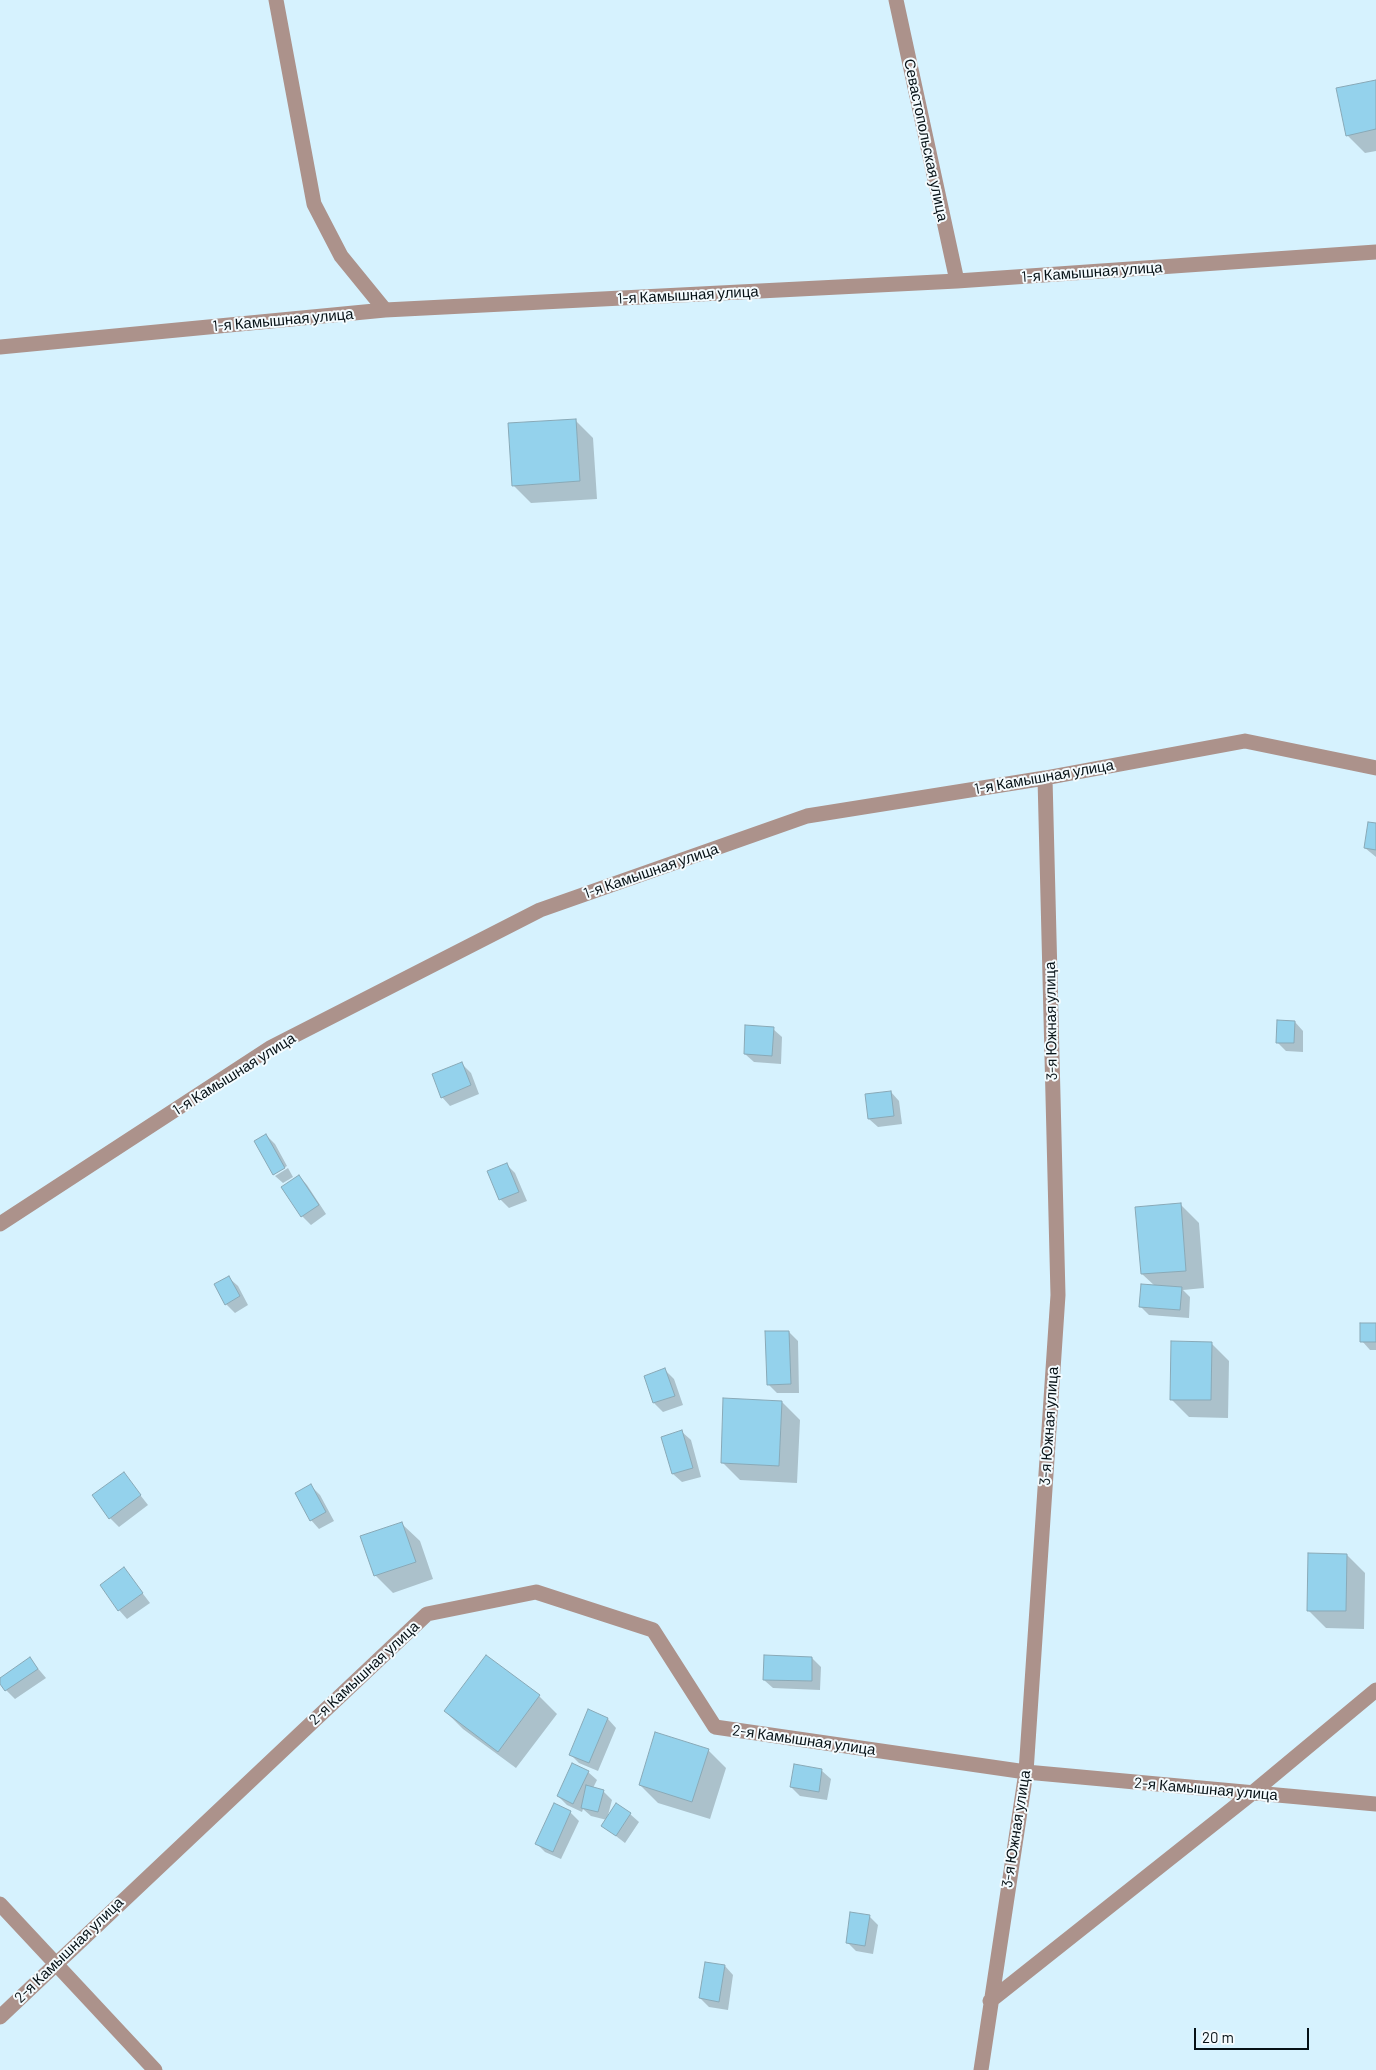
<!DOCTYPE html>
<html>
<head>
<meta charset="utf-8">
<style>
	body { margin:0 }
	#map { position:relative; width:1376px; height:2070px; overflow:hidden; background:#d6f2fe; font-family:Barlow,sans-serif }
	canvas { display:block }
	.scale { position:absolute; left:1194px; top:2028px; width:115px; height:22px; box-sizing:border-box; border:2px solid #061116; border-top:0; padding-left:6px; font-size:15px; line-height:18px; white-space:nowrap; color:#061116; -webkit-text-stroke:4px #f4fbfe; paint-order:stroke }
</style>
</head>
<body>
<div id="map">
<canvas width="1376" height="2070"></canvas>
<div class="scale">20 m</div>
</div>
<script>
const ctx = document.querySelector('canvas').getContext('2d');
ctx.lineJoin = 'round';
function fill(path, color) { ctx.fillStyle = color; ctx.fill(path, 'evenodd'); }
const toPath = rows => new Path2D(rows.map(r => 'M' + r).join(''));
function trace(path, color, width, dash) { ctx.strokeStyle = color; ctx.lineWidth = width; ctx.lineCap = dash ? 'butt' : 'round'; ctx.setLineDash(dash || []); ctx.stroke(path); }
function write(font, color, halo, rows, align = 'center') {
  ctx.font = font + ' Barlow,sans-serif'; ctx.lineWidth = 4; ctx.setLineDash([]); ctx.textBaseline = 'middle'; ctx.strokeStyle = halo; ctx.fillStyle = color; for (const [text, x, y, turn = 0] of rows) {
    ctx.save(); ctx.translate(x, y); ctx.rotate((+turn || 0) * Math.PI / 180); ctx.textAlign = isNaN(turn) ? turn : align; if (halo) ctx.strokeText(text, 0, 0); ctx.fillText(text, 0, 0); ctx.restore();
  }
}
const shadow = toPath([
	[1376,81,1376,151,1365,153,1347,135],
	[575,420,593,438,597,499,531,503,513,485],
	[1376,825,1376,857,1365,848],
	[1295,1022,1303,1031,1303,1052,1286,1051,1277,1042],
	[773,1029,782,1037,781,1064,754,1062,745,1054],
	[462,1064,471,1073,479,1094,450,1106,442,1097],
	[891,1092,899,1101,902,1124,878,1127,869,1119],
	[266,1135,275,1144,287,1166,275,1173,275,1175,255,1141],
	[507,1165,515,1173,527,1201,509,1208,500,1199],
	[288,1168,293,1177,283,1183,275,1176],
	[299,1176,307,1185,326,1214,311,1225,302,1216],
	[1181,1205,1199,1223,1204,1288,1183,1290,1190,1297,1189,1318,1149,1315,1140,1306,1155,1286,1142,1274],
	[229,1278,238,1286,248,1305,235,1313,226,1304],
	[1376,1324,1376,1350,1370,1350,1362,1341],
	[789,1332,798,1341,799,1393,777,1393,768,1384],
	[1211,1343,1229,1361,1228,1418,1189,1417,1171,1399],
	[665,1370,674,1379,683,1405,663,1412,654,1403,645,1377],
	[782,1402,800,1420,797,1483,740,1480,722,1462],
	[682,1432,691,1440,701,1477,682,1482,673,1474],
	[123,1473,148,1505,119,1527,110,1518],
	[311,1486,320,1495,334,1521,319,1529,311,1520],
	[402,1524,420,1541,433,1579,393,1593,375,1575],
	[1347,1555,1365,1573,1364,1629,1326,1628,1308,1610],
	[124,1569,150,1603,127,1619,119,1610],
	[812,1658,821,1667,820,1690,773,1688,764,1680],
	[30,1659,46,1678,15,1699,6,1690,0,1679],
	[539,1696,557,1714,516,1768,463,1729,445,1711],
	[589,1711,608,1719,616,1728,598,1771,579,1763,570,1754],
	[708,1750,726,1768,710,1819,658,1803,640,1785],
	[795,1766,822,1771,831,1779,827,1800,800,1796,791,1787],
	[588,1772,597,1780,593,1788,603,1791,612,1800,607,1819,630,1814,639,1822,625,1843,603,1826,607,1820,591,1816,583,1809,582,1812,567,1805,558,1796],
	[570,1812,579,1821,561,1859,545,1852,537,1844],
	[869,1916,878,1925,873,1954,856,1951,847,1942],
	[725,1966,733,1975,728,2010,709,2007,700,1998]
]);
const building = toPath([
	[1376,80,1376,129,1346,136,1336,88,1376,80],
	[576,419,580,481,512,486,508,423,576,419],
	[1368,822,1376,823,1376,850,1364,848,1368,822],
	[1277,1020,1295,1021,1294,1043,1276,1043,1277,1020],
	[745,1025,774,1027,772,1056,744,1054,745,1025],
	[462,1062,471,1085,441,1098,432,1074,462,1062],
	[891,1091,894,1116,868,1119,865,1094,891,1091],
	[266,1134,285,1168,273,1175,254,1141,266,1134],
	[507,1163,519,1192,499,1200,487,1171,507,1163],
	[299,1175,319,1205,301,1217,281,1187,299,1175],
	[1181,1203,1186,1271,1141,1274,1135,1207,1181,1203],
	[229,1276,240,1296,225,1305,214,1284,229,1276],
	[1141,1284,1182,1287,1180,1310,1139,1307,1141,1284],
	[1360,1323,1376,1323,1376,1342,1360,1342,1360,1323],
	[765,1331,789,1331,791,1384,767,1385,765,1331],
	[1171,1341,1212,1342,1211,1400,1170,1400,1171,1341],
	[665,1368,675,1396,653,1403,644,1376,665,1368],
	[723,1398,782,1401,779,1466,721,1463,723,1398],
	[682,1430,693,1468,672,1474,661,1437,682,1430],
	[124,1472,141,1495,109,1519,92,1495,124,1472],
	[311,1484,326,1512,310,1521,295,1493,311,1484],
	[402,1522,416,1562,374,1576,360,1536,402,1522],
	[1308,1553,1347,1554,1346,1611,1307,1611,1308,1553],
	[124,1567,143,1593,118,1611,100,1585,124,1567],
	[486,1655,540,1695,498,1752,444,1711,486,1655],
	[764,1655,812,1657,812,1681,763,1680,764,1655],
	[30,1657,38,1669,5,1691,0,1684,0,1678,30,1657],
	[588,1709,608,1718,589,1763,569,1755,588,1709],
	[655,1732,709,1749,692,1802,639,1785,655,1732],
	[572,1763,589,1771,573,1804,557,1796,572,1763],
	[794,1764,822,1769,819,1792,790,1787,794,1764],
	[586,1785,604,1790,598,1812,581,1808,586,1785],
	[554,1803,571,1811,553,1852,535,1844,554,1803],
	[616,1803,631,1813,616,1836,601,1826,616,1803],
	[850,1912,870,1915,865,1946,846,1943,850,1912],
	[705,1962,725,1965,719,2002,699,1998,705,1962]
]);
const street = toPath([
	[276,0,314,204,341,256,385,310],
	[896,0,957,281],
	[0,347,385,310,957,281,1376,252],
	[0,1224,270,1048,540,910,807,816,1045,778,1245,741,1376,768],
	[0,1904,155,2070],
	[990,2001,1251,1794,1376,1690],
	[0,2017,427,1614,536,1592,653,1630,715,1727,1026,1772,1376,1804],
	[981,2070,1026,1772,1058,1295,1045,778]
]);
const streetNames = [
	["Севастопольская улица",926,140,78],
	["1-я Камышная улица",1092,272,-4],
	["1-я Камышная улица",688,295,-3],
	["1-я Камышная улица",283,320,-5],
	["1-я Камышная улица",1044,777,-10],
	["1-я Камышная улица",651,871,-19],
	["3-я Южная улица",1051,1021,-91],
	["1-я Камышная улица",234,1074,-32],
	["3-я Южная улица",1049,1426,-86],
	["2-я Камышная улица",364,1673,-43],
	["2-я Камышная улица",804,1740,8],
	["2-я Камышная улица",1206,1789,5],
	["3-я Южная улица",1016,1829,-81],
	["2-я Камышная улица",69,1950,-44]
];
fill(shadow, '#0003');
fill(building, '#94d2ec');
trace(building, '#89a9b7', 1);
trace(street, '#ac928b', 15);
write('15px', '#061116', '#f4fbfe', streetNames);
</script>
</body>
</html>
